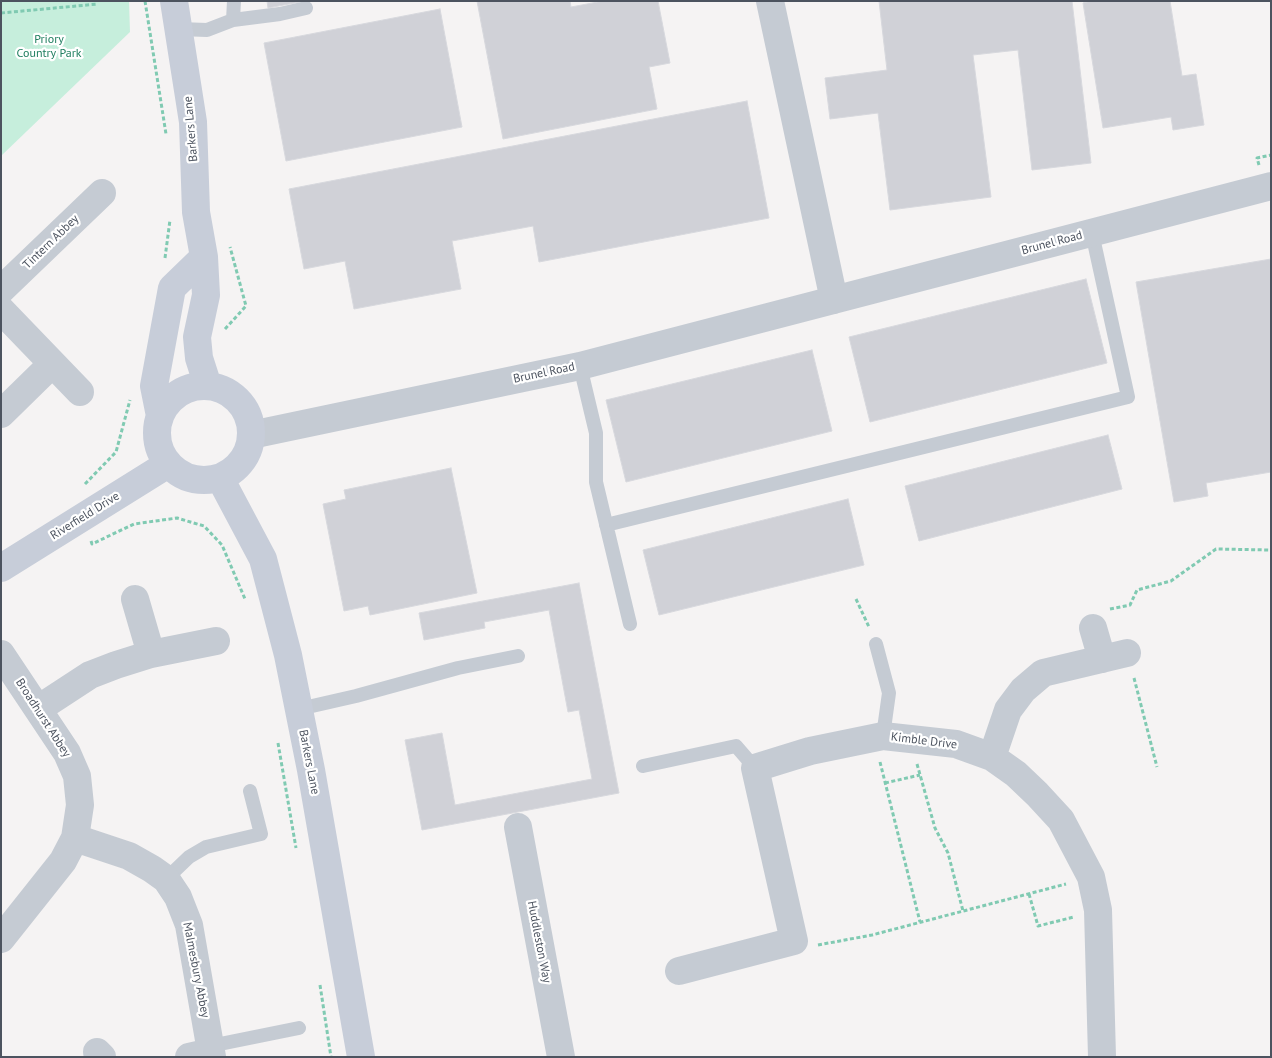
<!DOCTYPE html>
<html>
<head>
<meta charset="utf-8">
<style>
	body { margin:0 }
	#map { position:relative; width:1272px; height:1058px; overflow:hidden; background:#f5f3f3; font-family:"PT Sans",sans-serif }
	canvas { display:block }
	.frame { position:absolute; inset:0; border:2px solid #4c535f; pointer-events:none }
</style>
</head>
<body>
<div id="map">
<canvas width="1272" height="1058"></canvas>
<div class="frame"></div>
</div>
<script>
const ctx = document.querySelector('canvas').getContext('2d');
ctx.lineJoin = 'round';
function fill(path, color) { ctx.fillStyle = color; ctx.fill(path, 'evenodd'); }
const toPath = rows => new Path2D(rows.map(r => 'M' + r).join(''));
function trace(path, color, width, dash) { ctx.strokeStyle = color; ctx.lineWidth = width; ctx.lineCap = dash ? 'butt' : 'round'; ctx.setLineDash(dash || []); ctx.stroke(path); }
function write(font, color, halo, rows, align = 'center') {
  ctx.font = font + ' "PT Sans",sans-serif'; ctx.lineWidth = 4.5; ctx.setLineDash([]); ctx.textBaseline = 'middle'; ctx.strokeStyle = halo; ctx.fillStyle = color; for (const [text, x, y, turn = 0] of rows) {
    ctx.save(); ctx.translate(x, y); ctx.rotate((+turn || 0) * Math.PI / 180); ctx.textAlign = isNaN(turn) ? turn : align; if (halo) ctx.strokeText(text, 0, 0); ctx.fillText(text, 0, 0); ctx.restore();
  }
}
const green = toPath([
	[1,1,129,1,130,32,1,156]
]);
const building = toPath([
	[267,1,305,1,268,8,267,1],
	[477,1,570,1,571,7,603,1,658,1,670,63,649,67,657,109,503,139,477,1],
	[879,1,1072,1,1091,163,1032,170,1018,50,973,55,991,197,890,210,878,113,830,119,825,78,887,70,879,1],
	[1091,1,1170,1,1182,76,1196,74,1204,125,1173,130,1171,117,1103,128,1083,3,1091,1],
	[440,9,462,127,286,161,264,43,440,9],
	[747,101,769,218,539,262,533,226,452,241,461,289,354,309,345,261,304,269,289,189,747,101],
	[1271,259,1271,472,1206,483,1208,496,1174,502,1136,282,1271,259],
	[1086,279,1107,363,870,422,849,337,1086,279],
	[812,350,832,431,626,482,606,400,812,350],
	[1108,435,1122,489,919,541,905,486,1108,435],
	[451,468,477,593,370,615,368,606,344,611,323,504,346,499,344,490,451,468],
	[848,499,864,565,659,615,643,550,848,499],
	[579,583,619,793,422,830,405,740,442,733,455,805,592,779,579,710,568,712,549,610,484,622,485,628,424,640,419,613,579,583]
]);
const path = toPath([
	[145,1,166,134],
	[1,13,98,4],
	[1259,165,1257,158,1271,155],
	[165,258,170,220],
	[225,329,246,306,230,247],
	[85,484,116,452,130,400],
	[91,541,92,544,134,524,177,518,204,526,222,545,245,599],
	[856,599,869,627],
	[1110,609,1130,605,1137,590,1171,581,1216,549,1271,550],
	[1134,678,1157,767],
	[278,743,296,848],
	[880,762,920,922],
	[917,764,935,828,948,853,963,911],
	[885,783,920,775],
	[1029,894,1038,926,1074,917],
	[818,945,872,935,1066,884],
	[320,985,331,1057]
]);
const lane = toPath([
	[233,20,280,14,306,8],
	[179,29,207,30,233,20,234,1],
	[580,366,596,433,596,482,630,624],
	[606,525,1128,397,1092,233],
	[876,644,889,693,883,736],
	[299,709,356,696,458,668,518,656],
	[643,766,736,746,755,768],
	[166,879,189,857,206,847,261,834,250,791],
	[210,1046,299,1028]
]);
const street = toPath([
	[770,1,834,300],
	[1,290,102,193],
	[1,310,80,392],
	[1,414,52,364],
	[251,435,580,366,1271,186],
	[135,599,151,654],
	[1093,628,1102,659],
	[1,654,67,753,77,776,80,805,75,838,63,861,1,939],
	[38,709,90,675,116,665,151,654,216,641],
	[992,757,1008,710,1023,690,1043,673,1127,653],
	[518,827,561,1057],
	[75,838,129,856,152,869,166,879,178,897,189,925,212,1057],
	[679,971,794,941,755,768,810,751,883,736,956,744,992,757,1016,774,1037,794,1061,820,1091,877,1098,910,1102,1057],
	[97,1052,102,1057],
	[189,1057,211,1052]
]);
const secondary = toPath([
	[174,1,193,122,196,212,204,257,206,295,197,337,199,358,208,386],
	'157 433a47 47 0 1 1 94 0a47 47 0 1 1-94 0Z',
	[160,416,154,386,172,288,204,257],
	[220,478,263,559,288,655,311,770,361,1057],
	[1,568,168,464]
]);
const parkNames = [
	["Priory",49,40],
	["Country Park",49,54]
];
const streetNames = [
	["Barkers Lane",191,129,-95],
	["Tintern Abbey",51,242,-44],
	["Brunel Road",1052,243,-15],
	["Brunel Road",544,373,-12],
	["Riverfield Drive",85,516,-32],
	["Broadhurst Abbey",43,718,57],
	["Kimble Drive",924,741,7],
	["Barkers Lane",309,762,79],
	["Huddleston Way",539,942,79],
	["Malmesbury Abbey",196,970,79]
];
fill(green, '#c6eedc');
fill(building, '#d0d1d7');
trace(building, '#d7d8dd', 1);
trace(path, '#80cab2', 3, [4, 2.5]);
trace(lane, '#c5cbd3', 14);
trace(street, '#c5cbd3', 28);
trace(secondary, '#c7cdd9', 28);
write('12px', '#1f7e5f', '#fff', parkNames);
write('12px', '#4c535f', '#fff', streetNames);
</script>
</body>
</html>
